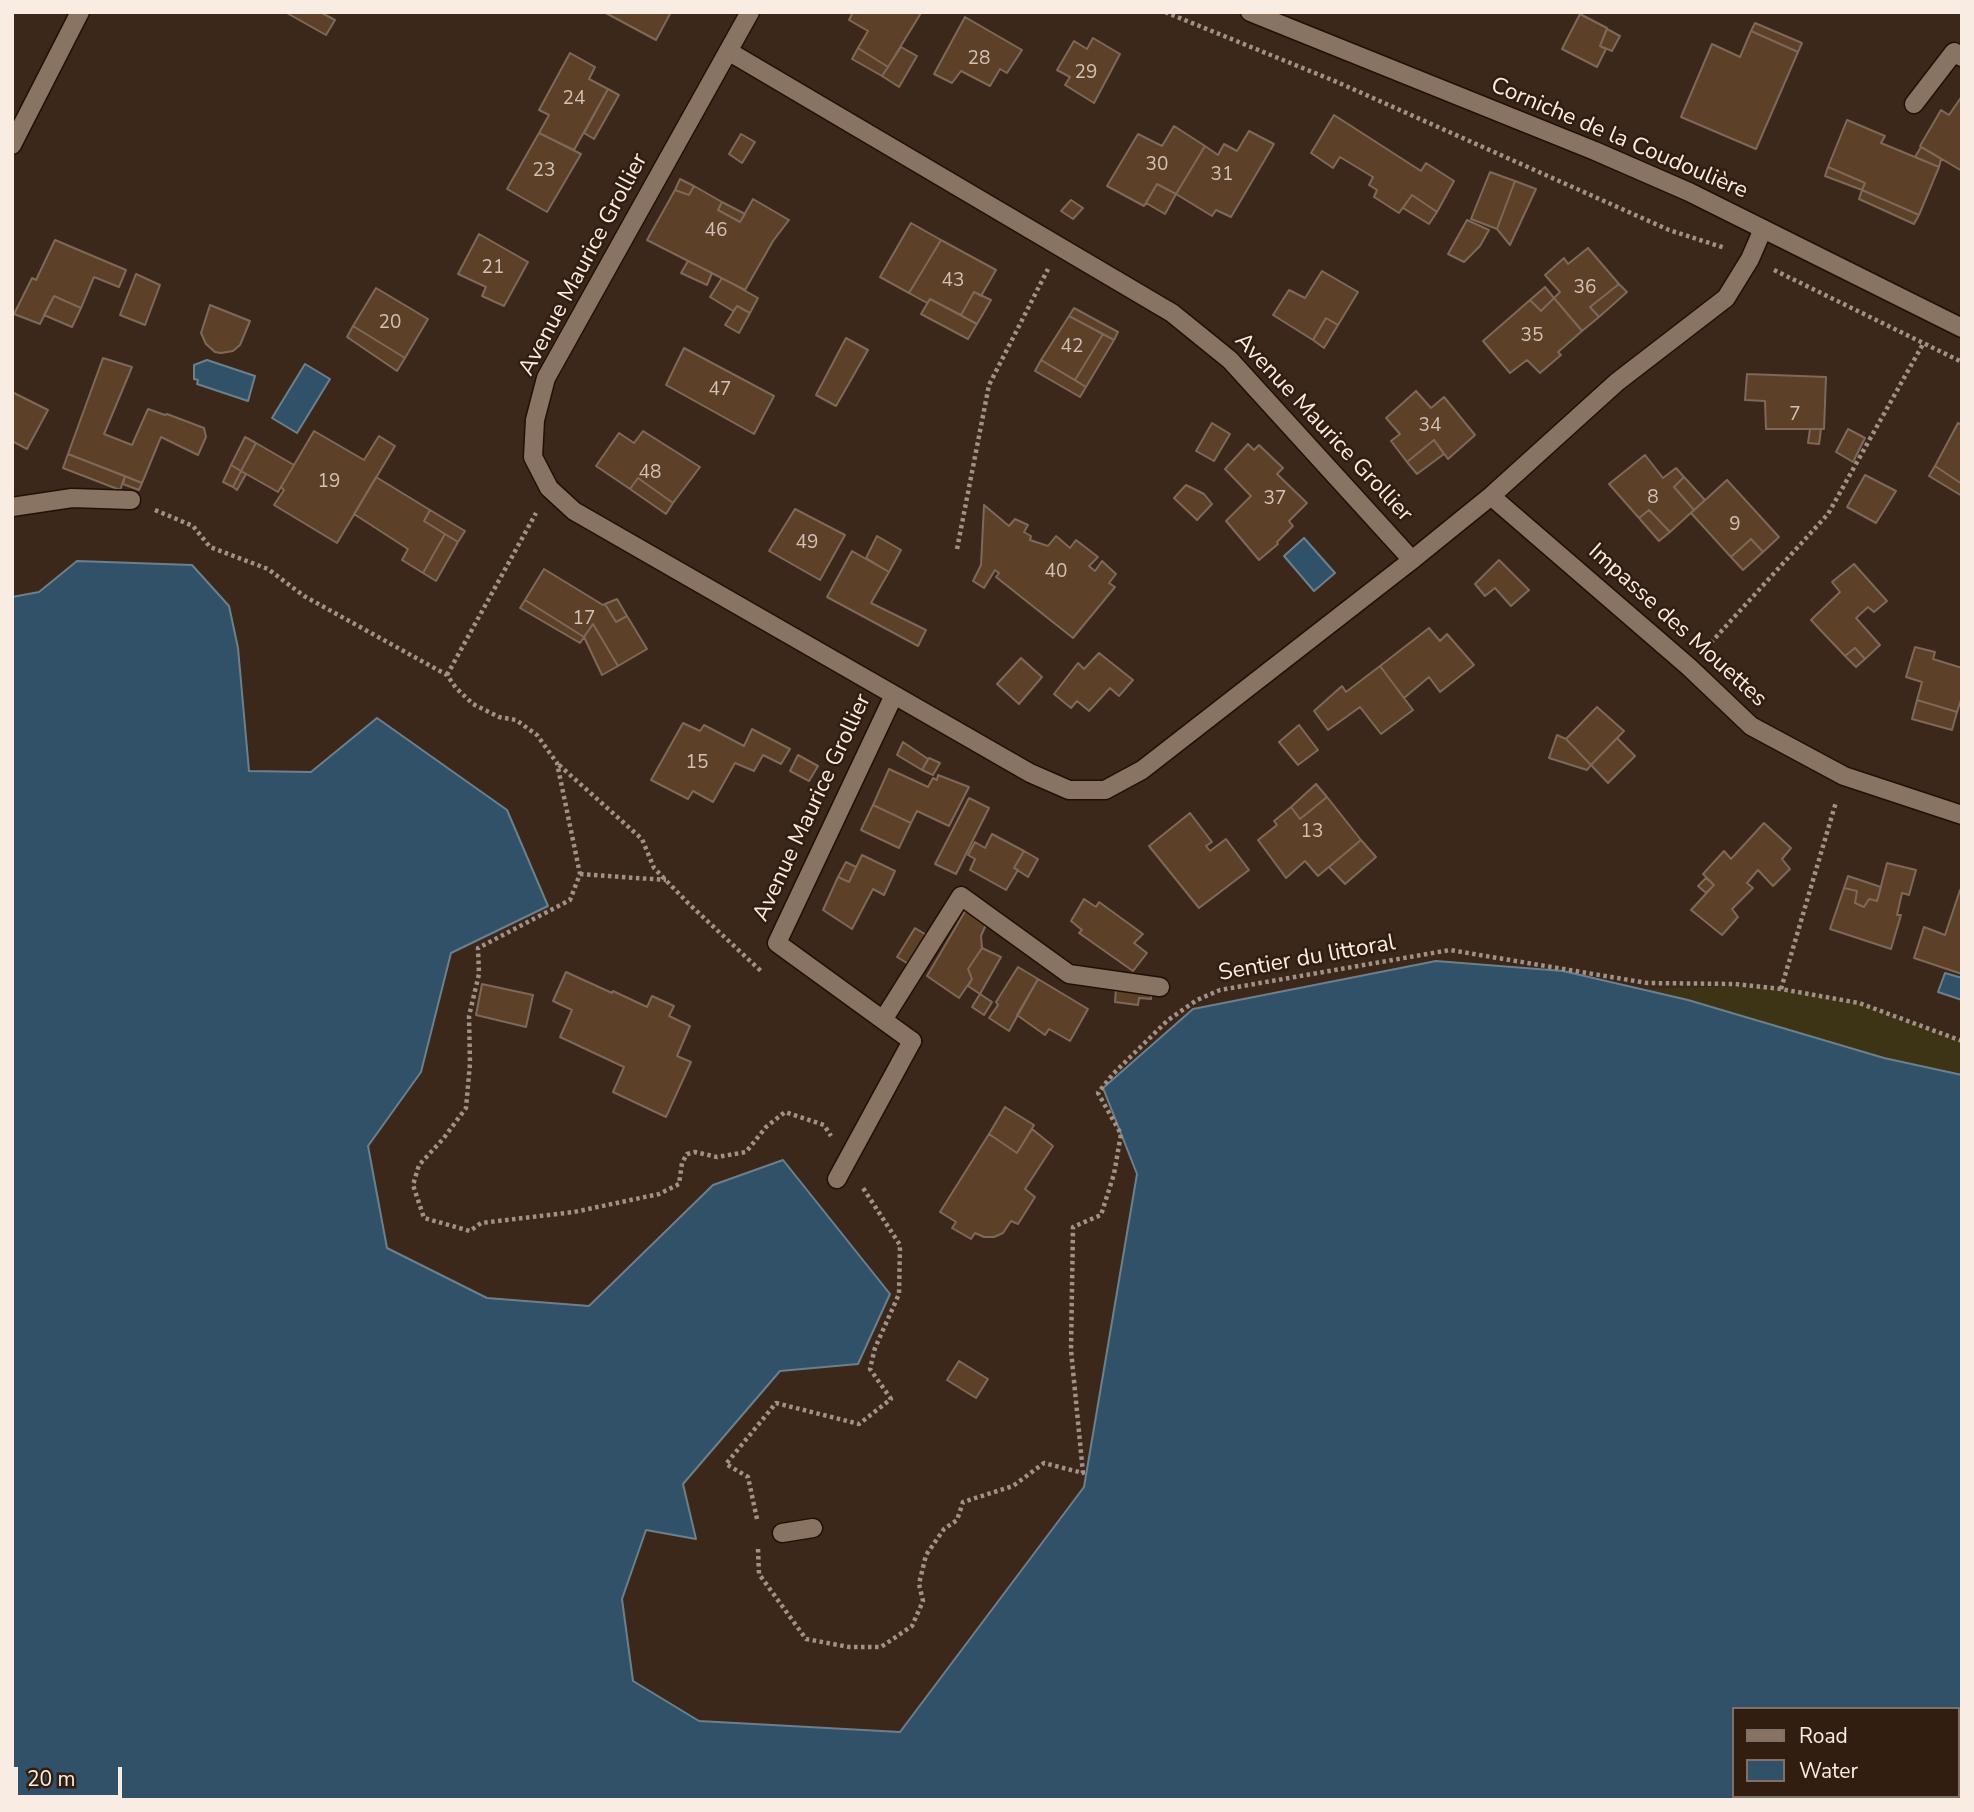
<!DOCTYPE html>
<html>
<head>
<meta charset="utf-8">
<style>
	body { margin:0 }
	#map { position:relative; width:1974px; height:1812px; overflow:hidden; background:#3b281b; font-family:"Nunito Sans",sans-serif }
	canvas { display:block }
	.frame { position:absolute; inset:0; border:14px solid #f9ece3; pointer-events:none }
	.legend { position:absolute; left:1732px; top:1707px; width:228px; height:91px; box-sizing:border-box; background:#311e11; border:2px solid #817065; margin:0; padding:9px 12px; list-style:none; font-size:21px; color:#f9ece3 }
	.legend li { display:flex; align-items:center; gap:14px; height:35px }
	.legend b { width:35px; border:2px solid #817065 }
	.scale { position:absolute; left:14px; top:1767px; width:108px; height:32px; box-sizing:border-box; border:4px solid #f9ece3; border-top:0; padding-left:9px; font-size:21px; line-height:24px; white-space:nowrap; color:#f9ece3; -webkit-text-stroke:5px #311e11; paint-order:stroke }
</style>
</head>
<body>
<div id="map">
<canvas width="1974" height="1812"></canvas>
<div class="frame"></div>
<ul class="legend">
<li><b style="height:9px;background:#897363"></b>Road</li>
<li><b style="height:19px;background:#305167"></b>Water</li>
</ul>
<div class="scale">20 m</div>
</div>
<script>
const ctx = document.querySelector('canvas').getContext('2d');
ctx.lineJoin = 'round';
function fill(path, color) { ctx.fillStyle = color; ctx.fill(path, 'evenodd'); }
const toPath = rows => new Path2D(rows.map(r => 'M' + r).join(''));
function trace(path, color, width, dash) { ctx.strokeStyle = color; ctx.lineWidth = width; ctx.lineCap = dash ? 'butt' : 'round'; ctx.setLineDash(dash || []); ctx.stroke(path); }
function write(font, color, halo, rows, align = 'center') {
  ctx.font = font + ' "Nunito Sans",sans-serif'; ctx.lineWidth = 5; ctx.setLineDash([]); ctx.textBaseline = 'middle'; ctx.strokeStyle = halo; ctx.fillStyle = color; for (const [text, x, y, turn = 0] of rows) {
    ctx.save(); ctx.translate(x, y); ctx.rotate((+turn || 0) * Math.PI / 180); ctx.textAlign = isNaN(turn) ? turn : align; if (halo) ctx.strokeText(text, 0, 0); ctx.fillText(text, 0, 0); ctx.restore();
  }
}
const sand = toPath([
	[1741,986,1781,989,1859,1003,1962,1041,1962,1075,1884,1058,1688,1000,1640,989]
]);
const water = toPath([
	[207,360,255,376,248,401,197,384,198,380,194,379,194,365,207,360],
	[305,364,330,379,297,433,272,418,305,364],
	[1304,538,1335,573,1314,591,1284,556,1304,538],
	[77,561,192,565,229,606,238,648,249,771,311,772,377,718,507,810,548,906,451,953,421,1072,368,1146,387,1248,487,1298,589,1306,713,1185,783,1160,890,1294,858,1364,780,1371,683,1484,696,1539,646,1530,622,1599,633,1681,699,1721,900,1732,1084,1487,1137,1174,1103,1088,1193,1009,1436,961,1563,971,1688,1000,1884,1058,1962,1075,1962,1800,12,1800,12,597,39,592,77,561],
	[1734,1709,1958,1709,1958,1796,1734,1796,1734,1709],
	[1945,973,1962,978,1962,1000,1938,992,1945,973]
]);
const building = toPath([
	[285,12,320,12,335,20,326,35,285,12],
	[604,12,671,12,656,40,604,12],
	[853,12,921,12,921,13,888,67,858,48,868,31,849,20,853,12],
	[1580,14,1607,28,1600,46,1606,49,1597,67,1562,49,1580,14],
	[965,17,1022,50,1007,73,1000,69,990,86,961,71,952,83,934,74,965,17],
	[1755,23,1802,43,1798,52,1751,31,1755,23],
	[1607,29,1620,36,1612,51,1600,46,1607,29],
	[1751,31,1798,52,1756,149,1681,117,1712,44,1740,57,1751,31],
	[1093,38,1120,54,1094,103,1065,85,1070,77,1057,70,1074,41,1087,49,1093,38],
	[901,47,917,56,899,87,882,76,901,47],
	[858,48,888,67,882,76,852,59,858,48],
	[570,53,595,67,589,79,608,89,574,150,539,133,549,115,539,110,570,53],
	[608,89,619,95,594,139,584,133,608,89],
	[1962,96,1962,171,1920,146,1941,110,1949,115,1962,96],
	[1334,115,1421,171,1426,163,1454,181,1437,212,1412,195,1399,213,1374,197,1377,190,1369,185,1373,177,1340,157,1333,168,1311,153,1334,115],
	[1847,120,1885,136,1881,143,1939,167,1919,215,1862,190,1865,183,1828,167,1847,120],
	[1174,126,1205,146,1176,194,1157,184,1144,206,1107,186,1138,134,1162,146,1174,126],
	[1249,131,1274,144,1231,217,1216,210,1212,216,1176,194,1205,146,1218,155,1224,144,1237,151,1249,131],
	[539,133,581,154,547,212,507,189,539,133],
	[741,134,755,142,742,163,729,154,741,134],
	[1921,147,1941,159,1939,167,1915,157,1921,147],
	[1828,167,1865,183,1862,190,1825,176,1828,167],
	[1490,172,1515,181,1497,229,1471,219,1490,172],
	[680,179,694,186,689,195,675,190,680,179],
	[1515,181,1536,189,1510,245,1497,229,1515,181],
	[1157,184,1176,194,1165,214,1146,203,1157,184],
	[694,186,722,202,718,210,740,222,753,199,789,220,773,241,745,290,647,240,675,190,689,195,694,186],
	[1862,190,1919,215,1914,224,1859,199,1862,190],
	[1412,195,1437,212,1429,224,1403,208,1412,195],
	[1071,200,1083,208,1073,219,1061,211,1071,200],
	[722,202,745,214,740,222,718,210,722,202],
	[1467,220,1489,230,1480,246,1464,262,1448,254,1467,220],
	[911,223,941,240,909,293,880,277,911,223],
	[479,234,528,262,504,306,482,296,486,287,458,274,479,234],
	[55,240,126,270,119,287,94,277,81,308,54,296,40,324,14,314,32,278,36,280,55,240],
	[941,240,996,270,981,296,974,292,961,315,930,299,927,303,909,293,941,240],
	[1588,248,1619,284,1590,307,1599,317,1582,331,1554,298,1560,292,1545,275,1564,258,1568,264,1588,248],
	[688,261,712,273,707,285,681,273,688,261],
	[1322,271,1358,292,1338,325,1326,318,1313,340,1273,315,1289,290,1305,298,1322,271],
	[136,274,160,285,145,325,120,315,136,274],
	[722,278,758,298,750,313,737,306,733,311,710,297,722,278],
	[1619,284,1627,292,1599,317,1590,307,1619,284],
	[1545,287,1554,298,1541,311,1530,300,1545,287],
	[376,288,428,319,405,358,353,326,376,288],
	[974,292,991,300,977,324,961,315,974,292],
	[54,296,81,308,72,327,44,315,54,296],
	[1554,298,1582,331,1558,352,1561,355,1540,373,1527,360,1510,373,1483,341,1530,300,1541,311,1554,298],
	[930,299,977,324,968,339,921,314,930,299],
	[210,305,250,321,240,345,233,351,221,353,215,352,206,344,201,333,210,305],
	[737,306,750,313,739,333,725,325,737,306],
	[1074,308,1118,332,1114,340,1069,316,1074,308],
	[1069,316,1103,334,1075,380,1041,360,1069,316],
	[1326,318,1338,325,1324,348,1313,340,1326,318],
	[353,326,405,358,397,371,347,337,353,326],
	[1103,334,1114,340,1086,387,1075,380,1103,334],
	[846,338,868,350,836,406,816,395,846,338],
	[684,348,774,396,754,434,666,385,684,348],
	[103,358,132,367,104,434,132,445,148,409,165,415,167,414,204,428,206,437,198,455,161,437,142,483,68,454,103,358],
	[1041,360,1086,387,1080,397,1035,371,1041,360],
	[1747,374,1826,377,1824,429,1766,429,1765,401,1745,400,1747,374],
	[1416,391,1431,408,1444,397,1475,435,1448,459,1434,440,1407,462,1391,441,1400,434,1386,418,1416,391],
	[12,392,48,410,27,449,12,441,12,392],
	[1212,423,1230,434,1214,461,1196,451,1212,423],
	[1958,423,1962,425,1962,484,1935,466,1958,423],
	[1810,429,1821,429,1819,444,1808,443,1810,429],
	[1848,429,1865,438,1853,462,1836,452,1848,429],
	[314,431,364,460,379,436,395,446,337,543,274,505,284,490,281,487,314,431],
	[643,431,700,467,673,503,638,478,630,489,596,466,619,433,634,443,643,431],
	[245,437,256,443,241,471,231,465,245,437],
	[1434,440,1444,454,1417,474,1407,462,1434,440],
	[256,443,294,465,278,492,241,471,256,443],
	[1248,444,1254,450,1259,445,1283,468,1277,474,1307,503,1289,521,1293,526,1277,542,1278,544,1259,560,1226,521,1251,496,1225,469,1248,444],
	[68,454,125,476,120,490,63,468,68,454],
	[1645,455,1663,478,1676,468,1684,477,1674,487,1694,510,1670,532,1649,510,1639,518,1609,484,1645,455],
	[231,465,241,471,233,487,223,482,231,465],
	[1935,466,1962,484,1962,496,1929,476,1935,466],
	[241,471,246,474,237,490,233,487,241,471],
	[1865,475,1896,491,1876,523,1847,507,1865,475],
	[125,476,142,483,139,490,123,484,125,476],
	[376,477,430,510,424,521,445,534,423,573,402,560,408,549,354,514,376,477],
	[1684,477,1705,500,1694,510,1674,487,1684,477],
	[638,478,673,503,666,514,630,489,638,478],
	[1727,480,1779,537,1763,552,1751,539,1731,557,1691,513,1727,480],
	[1186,485,1204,494,1212,504,1197,520,1174,498,1186,485],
	[984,505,1009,526,1015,519,1028,525,1024,532,1031,536,1030,540,1048,546,1056,536,1070,548,1076,540,1098,557,1089,566,1095,571,1102,561,1116,574,1109,583,1115,587,1073,638,996,577,999,573,995,570,984,588,973,581,981,565,984,505],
	[795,509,845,535,820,580,769,551,795,509],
	[430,510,465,531,458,542,424,521,430,510],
	[1649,510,1670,532,1659,541,1639,518,1649,510],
	[445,534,458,542,436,581,423,573,445,534],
	[877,536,901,550,889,572,866,558,877,536],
	[1751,539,1763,552,1743,570,1731,557,1751,539],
	[852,551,889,572,871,603,926,630,918,646,827,597,852,551],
	[1499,560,1529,590,1511,606,1495,588,1485,596,1475,584,1499,560],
	[1854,564,1887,601,1874,612,1868,607,1856,618,1880,645,1865,659,1855,648,1845,656,1811,620,1840,592,1832,582,1854,564],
	[544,569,603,605,605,604,616,622,627,616,647,649,618,666,593,624,584,637,525,600,544,569],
	[617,599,627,616,616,622,605,604,617,599],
	[525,600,584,637,580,643,520,608,525,600],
	[593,624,618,666,602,675,584,637,593,624],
	[1429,628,1440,641,1447,634,1474,665,1440,692,1429,677,1404,698,1380,666,1429,628],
	[1915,647,1935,652,1933,659,1962,668,1962,697,1957,712,1917,700,1922,682,1906,677,1915,647],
	[1855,648,1865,659,1856,667,1845,656,1855,648],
	[1099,653,1133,680,1119,696,1110,688,1089,711,1077,701,1071,708,1054,694,1078,663,1084,669,1099,653],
	[1021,658,1042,677,1019,704,997,684,1021,658],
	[1380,666,1413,710,1381,734,1360,707,1328,730,1314,711,1342,686,1346,692,1380,666],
	[1917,700,1957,712,1952,730,1912,719,1917,700],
	[1597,707,1624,731,1591,765,1566,739,1597,707],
	[683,723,700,731,704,725,744,746,752,729,790,749,781,764,763,755,754,771,735,763,713,802,693,791,688,799,651,780,683,723],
	[1299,725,1318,750,1298,765,1279,742,1299,725],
	[1557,735,1566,739,1591,765,1587,770,1549,758,1557,735],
	[1617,738,1635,756,1608,783,1591,765,1617,738],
	[903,742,928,759,922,770,897,755,903,742],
	[798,755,818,766,809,781,790,771,798,755],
	[929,758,940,763,933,775,922,770,929,758],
	[889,769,928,787,933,778,937,780,938,775,969,787,949,826,917,811,911,823,873,805,889,769],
	[1316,784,1327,797,1300,819,1291,807,1316,784],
	[1327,797,1361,840,1318,876,1305,861,1286,878,1258,840,1277,825,1274,821,1291,807,1300,819,1327,797],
	[969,798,989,808,956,874,935,864,969,798],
	[873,805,911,823,899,848,861,830,873,805],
	[1190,813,1212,842,1206,846,1210,851,1226,839,1249,870,1199,908,1149,846,1190,813],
	[1764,823,1791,848,1782,859,1790,869,1773,886,1758,870,1747,883,1753,888,1732,909,1738,917,1722,935,1691,910,1714,885,1703,874,1724,851,1731,859,1764,823],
	[992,834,1024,851,1014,868,1018,870,1006,890,970,870,975,859,968,855,975,842,985,848,992,834],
	[1361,840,1376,857,1345,884,1329,867,1361,840],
	[1024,851,1038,859,1028,877,1014,868,1024,851],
	[862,855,895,871,884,895,873,889,852,929,823,910,838,877,849,882,862,855],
	[846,862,856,867,849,882,838,877,846,862],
	[1887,863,1916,870,1909,895,1902,893,1897,915,1901,915,1891,949,1830,929,1844,888,1857,891,1855,903,1864,907,1869,899,1877,901,1887,863],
	[1848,876,1881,887,1877,901,1869,899,1864,907,1855,903,1857,891,1844,888,1848,876],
	[1706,878,1714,885,1706,893,1698,886,1706,878],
	[1960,890,1962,890,1962,974,1914,958,1924,927,1945,935,1960,890],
	[1084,899,1096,907,1099,902,1143,934,1134,943,1147,953,1133,971,1079,933,1082,930,1071,921,1084,899],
	[967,908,988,920,981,936,982,948,968,969,972,979,959,998,927,976,967,908],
	[915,928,928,936,910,965,897,957,915,928],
	[982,948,1001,957,980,994,968,986,972,979,968,969,982,948],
	[1018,967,1038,979,1009,1031,989,1018,998,1005,996,1002,1018,967],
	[566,972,612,993,613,991,647,1007,652,996,674,1006,669,1016,690,1026,677,1056,691,1062,666,1117,613,1092,624,1067,560,1037,572,1010,553,1001,566,972],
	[1038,979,1088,1009,1070,1041,1049,1029,1045,1035,1017,1015,1038,979],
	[482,984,533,995,526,1027,476,1015,482,984],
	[1116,989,1151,992,1151,999,1139,998,1138,1005,1115,1002,1116,989],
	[980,994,992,1002,984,1015,972,1007,980,994],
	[1005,1107,1034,1125,1017,1153,989,1134,1005,1107],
	[1032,1129,1053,1146,1025,1189,1035,1197,1018,1224,1011,1221,1003,1233,994,1237,984,1237,975,1233,971,1239,952,1228,956,1222,940,1212,989,1134,1017,1153,1032,1129],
	[959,1361,988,1379,976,1398,947,1380,959,1361]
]);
const path = toPath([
	[1165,12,1337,82,1669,230,1725,248],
	[1774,270,1962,362],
	[155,510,193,526,210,547,268,569,304,596,447,675,456,688,473,704,499,717,516,720,537,735,557,763,580,874,570,900,478,948,479,974,469,1016,470,1063,466,1108,443,1139,419,1165,413,1185,424,1218,470,1231,481,1223,574,1212,659,1194,679,1184,682,1163,687,1154,695,1152,717,1157,746,1152,766,1127,785,1112,824,1125,831,1136],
	[957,549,989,385,1048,269],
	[1706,648,1828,514,1923,344],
	[447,675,536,513],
	[559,765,642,839,654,868,688,903,762,972],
	[580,874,666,880],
	[1781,989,1836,802],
	[757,1519,748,1477,726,1464,776,1403,859,1424,891,1399,870,1369,875,1348,899,1294,900,1245,863,1188],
	[758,1549,759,1574,806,1639,849,1647,881,1647,912,1626,923,1601,919,1584,926,1555,944,1529,957,1520,963,1502,1013,1486,1044,1463,1083,1473,1071,1350,1073,1227,1101,1215,1114,1174,1121,1134,1098,1093,1113,1074,1168,1020,1197,1000,1220,990,1450,950,1647,983,1735,984,1781,989,1859,1003,1962,1041]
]);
const service = toPath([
	[1914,104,1954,52,1962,57],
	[12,145,80,12],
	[12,507,72,498,131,500],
	[837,1179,912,1041]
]);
const minor = toPath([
	[750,12,546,378,535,420,533,457,549,488,574,511,1030,773,1069,790,1105,790,1142,770,1412,560,1491,496,1617,382,1726,298,1750,259,1763,229],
	[728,51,1172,313,1230,360,1412,560],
	[1491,496,1689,667,1751,726,1844,776,1962,815],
	[894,695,777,943,912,1041],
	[883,1020,961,896,1069,974,1160,987],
	[782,1533,813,1528]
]);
const secondary = toPath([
	[1250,12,1595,151,1689,192,1962,328]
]);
const numberNames = [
	["28",979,59],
	["29",1086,73],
	["24",574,99],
	["30",1157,165],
	["23",544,171],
	["31",1222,175],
	["46",716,231],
	["21",493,268],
	["43",953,281],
	["36",1585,288],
	["20",390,323],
	["35",1532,336],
	["42",1072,347],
	["47",720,390],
	["7",1795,415],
	["34",1430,426],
	["48",650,473],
	["19",329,482],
	["8",1653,498],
	["37",1275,499],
	["9",1735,525],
	["49",807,543],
	["40",1056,572],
	["17",584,619],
	["15",697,763],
	["13",1312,832]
];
const streetNames = [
	["Corniche de la Coudoulière",1619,139,23],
	["Avenue Maurice Grollier",584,265,-62],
	["Avenue Maurice Grollier",1323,428,47],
	["Impasse des Mouettes",1677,626,42],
	["Avenue Maurice Grollier",813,808,-65],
	["Sentier du littoral",1307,959,-10]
];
fill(sand, '#3c3414');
fill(water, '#305167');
trace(water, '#6c808c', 2);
fill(building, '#5c4028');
trace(building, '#7e6959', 2);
trace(service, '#211005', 21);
trace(minor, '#211005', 21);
trace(secondary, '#211005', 21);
trace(path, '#a19186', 4.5, [3.5, 3.5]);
trace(service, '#897363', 18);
trace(minor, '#897363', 18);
trace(secondary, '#897363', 18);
write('19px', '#d2c1b4', null, numberNames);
write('23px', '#f9ece3', '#311e11', streetNames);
</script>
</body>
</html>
